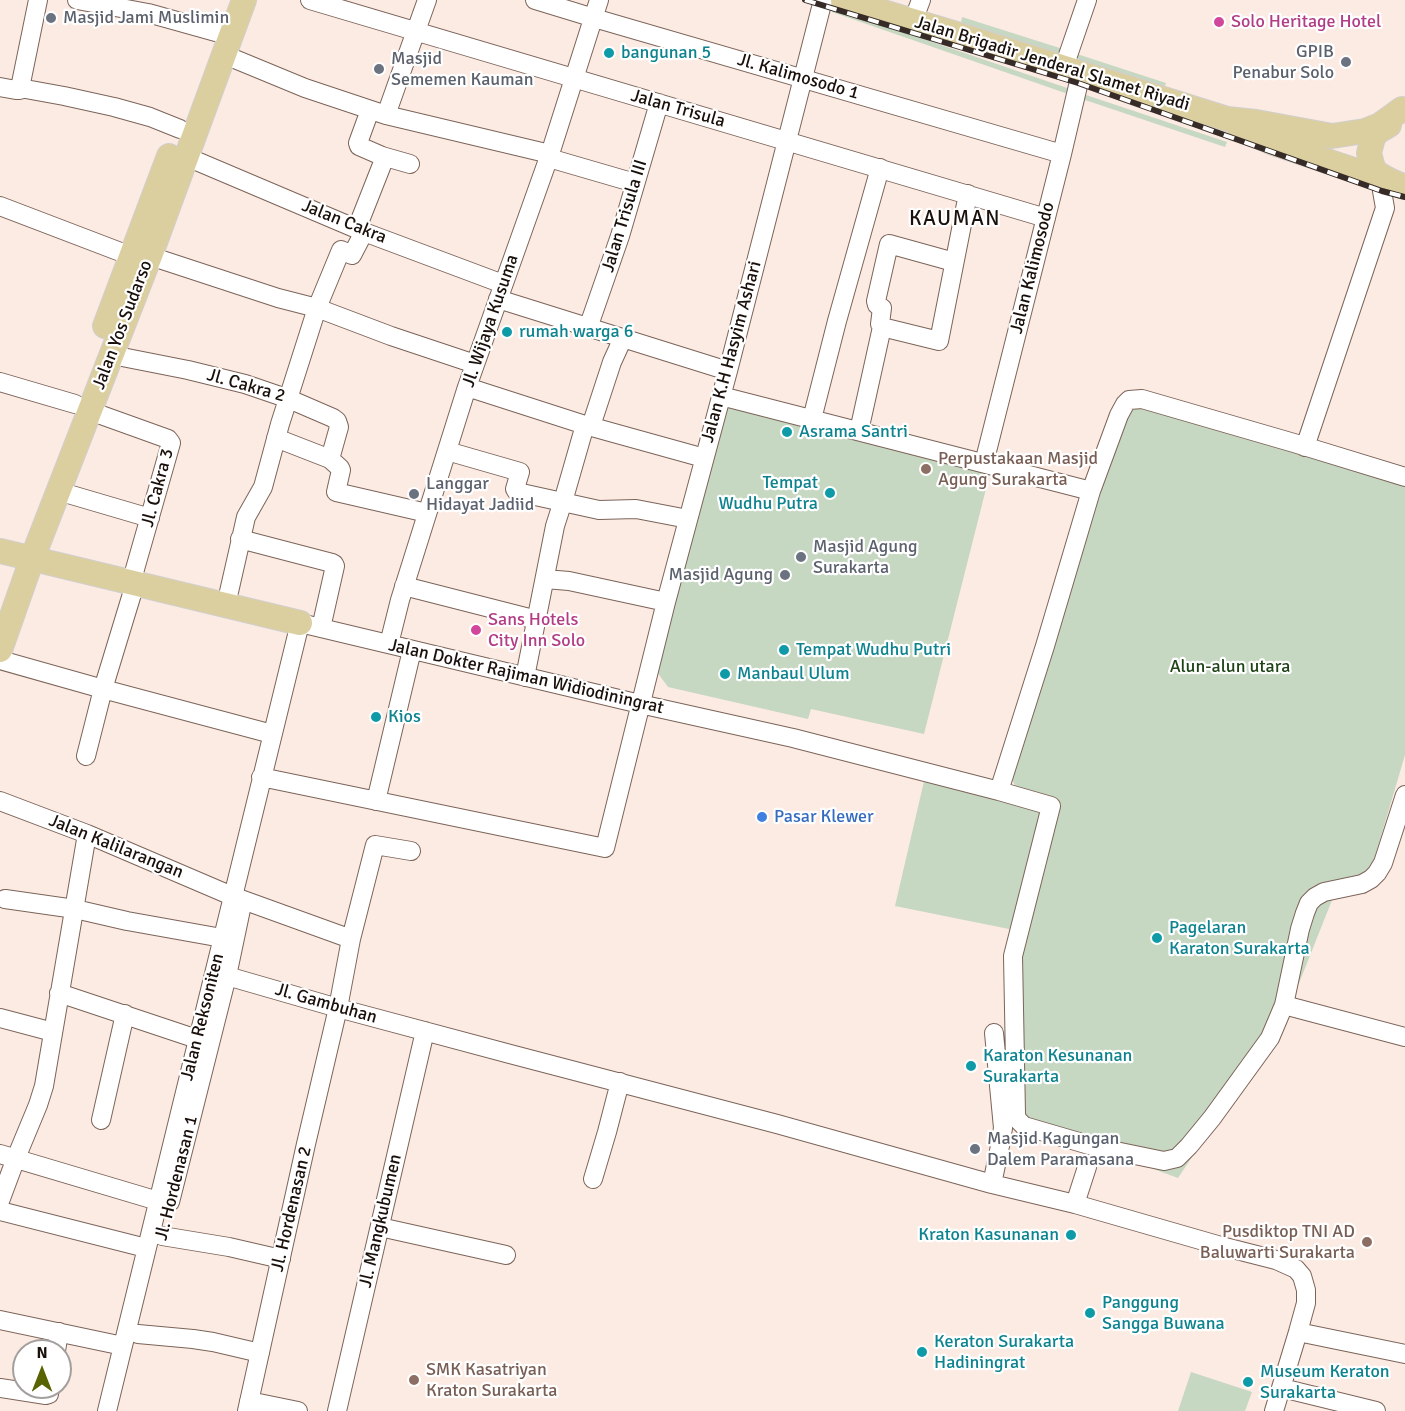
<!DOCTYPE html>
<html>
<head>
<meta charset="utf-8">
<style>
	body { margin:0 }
	#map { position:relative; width:1405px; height:1411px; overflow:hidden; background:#fcebe3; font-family:Signika,sans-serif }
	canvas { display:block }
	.north { position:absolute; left:12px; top:1339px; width:60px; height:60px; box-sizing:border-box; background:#fff; border:2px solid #a39f9d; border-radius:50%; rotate:0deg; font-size:16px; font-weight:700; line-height:24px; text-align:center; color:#190f0b }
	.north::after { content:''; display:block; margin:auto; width:21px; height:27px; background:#5a6301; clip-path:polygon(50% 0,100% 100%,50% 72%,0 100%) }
</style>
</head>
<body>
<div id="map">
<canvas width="1405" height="1411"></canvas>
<div class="north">N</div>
</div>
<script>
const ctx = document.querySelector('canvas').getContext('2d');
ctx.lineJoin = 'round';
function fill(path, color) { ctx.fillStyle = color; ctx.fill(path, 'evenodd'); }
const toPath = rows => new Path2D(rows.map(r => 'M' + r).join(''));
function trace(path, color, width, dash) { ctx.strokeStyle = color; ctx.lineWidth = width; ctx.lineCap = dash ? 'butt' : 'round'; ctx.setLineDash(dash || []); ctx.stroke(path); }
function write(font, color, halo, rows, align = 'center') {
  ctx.font = font + ' Signika,sans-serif'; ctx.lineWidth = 4.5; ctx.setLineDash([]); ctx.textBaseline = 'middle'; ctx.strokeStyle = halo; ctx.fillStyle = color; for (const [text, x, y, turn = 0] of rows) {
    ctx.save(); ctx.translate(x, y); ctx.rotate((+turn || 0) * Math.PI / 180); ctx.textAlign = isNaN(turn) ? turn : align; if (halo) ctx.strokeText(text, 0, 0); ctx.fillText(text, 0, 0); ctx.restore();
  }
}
const green = toPath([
	[833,8,1070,89,1068,94,832,12],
	[962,17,1066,50,1064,56,961,23],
	[1077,54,1166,83,1164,89,1076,60],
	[1083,94,1227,142,1225,147,1082,99],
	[739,402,991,469,924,734,811,709,808,719,668,687,657,672,718,415],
	[1139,406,1405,485,1405,755,1371,870,1350,882,1340,880,1286,1016,1178,1178,1017,1119,1010,1063,1009,929,895,906,928,764,1059,800,1016,787,1011,778,1126,413,1131,407],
	[1191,1372,1252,1392,1245,1411,1178,1411]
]);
const minor = toPath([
	[77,0,148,13,216,32],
	[310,0,1046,218],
	[535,0,594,18,1062,154],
	[913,21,921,0],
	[225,55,305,88,386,115,550,154],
	[1064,67,1087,0],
	[0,87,16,90,20,90,20,88,64,96,114,107,150,117,180,129],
	[20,88,38,0],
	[370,110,358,143,359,146,382,156,410,164],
	[386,115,427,0],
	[187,157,364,232,503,284],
	[549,158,635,183],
	[0,206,131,256],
	[357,228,385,157],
	[150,256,278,298,317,308,391,336,475,364],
	[498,299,728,371],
	[882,327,939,341,968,194],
	[588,328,620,236,659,103],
	[112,355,188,370,245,384,289,399,333,418,337,421,339,427,330,459],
	[0,382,75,404],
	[467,387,585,425,704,458],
	[721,396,1091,491],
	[90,411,168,439,171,443,131,583],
	[812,419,837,321,880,168],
	[591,426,612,362,623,338],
	[859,431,882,327,880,324,882,308,877,305,876,301,889,244,954,262],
	[276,438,330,459,340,468,341,470,336,492,427,513],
	[1305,447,1385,208,1382,191,1384,178],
	[447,451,520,472,515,489,517,492,599,510,636,509,688,519],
	[984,463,1062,154,1081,73],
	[58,491,150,518],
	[240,539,332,563,334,564,335,566,321,628],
	[545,579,569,581,666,602],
	[404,586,537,620],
	[226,605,246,517,263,487,280,424,317,308,341,250,352,255,364,232],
	[389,644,400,600,467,387,550,154,599,0],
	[0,660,103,689,135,584],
	[525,677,555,526,564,498,585,425],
	[86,756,103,689,272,734],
	[261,777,605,848,666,602,728,371,823,0],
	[999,791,1045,646,1091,491,1119,415,1125,404,1129,400,1142,399,1294,443,1405,477],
	[0,801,87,834,232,896,351,939],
	[376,801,412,650],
	[5,899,75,909,127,921,222,938],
	[227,976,338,1008,510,1054,777,1124,992,1184,1075,1204,1221,1246,1276,1260,1296,1269,1302,1276,1306,1290,1306,1303,1298,1332,1274,1411],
	[59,993,197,1039],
	[1284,1005,1405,1037],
	[0,1018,53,1032],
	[101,1120,125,1014],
	[0,1154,158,1201],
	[593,1179,607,1132,620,1082],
	[992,1184,1000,1146,1003,1128,994,1033],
	[0,1201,16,1158,38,1105,44,1086,87,834],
	[170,1202,227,976,243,900],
	[1075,1204,1087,1167],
	[0,1211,146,1248],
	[380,1227,506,1255],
	[162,1236,229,1247,281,1259],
	[0,1320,123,1346],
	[1298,1332,1405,1354],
	[138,1334,193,1339,213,1342,260,1353],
	[56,1351,59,1332],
	[0,1388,46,1395,49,1394,50,1387],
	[1282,1388,1376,1411],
	[249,1401,298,1411],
	[107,1411,300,623,640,704,793,738,999,791,1051,806,1013,956,1016,1114,1017,1119,1024,1126,1096,1147,1164,1161,1177,1158,1189,1146,1212,1118,1270,1038,1284,1005,1300,929,1305,913,1309,903,1315,897,1324,892,1362,884,1371,879,1377,873,1383,863,1405,795],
	[247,1411,306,1144,338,1008,351,939,375,845,411,851],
	[337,1411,425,1031]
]);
const major = toPath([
	[843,0,953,33,1227,119,1256,122,1332,136,1365,131,1380,125,1402,109],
	[1239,127,1273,143,1369,175,1384,178,1405,187],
	[1389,180,1378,174,1373,168,1369,153,1373,138,1377,132,1389,125],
	[105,326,169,156],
	[0,551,300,623],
	[0,650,32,559,150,256,244,0]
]);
const rail = toPath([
	[805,0,1078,83,1382,191,1405,197]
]);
const markers = [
	[51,18,6,"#6b7280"],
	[1219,22,6,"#d1479c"],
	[609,53,6,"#0f9aa8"],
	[1346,62,6,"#6b7280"],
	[379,69,6,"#6b7280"],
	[507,332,6,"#0f9aa8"],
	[787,432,6,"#0f9aa8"],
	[926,469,6,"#8d6e63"],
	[830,493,6,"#0f9aa8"],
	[414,494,6,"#6b7280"],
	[801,557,6,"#6b7280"],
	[785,575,6,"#6b7280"],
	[476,630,6,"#d1479c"],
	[784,650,6,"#0f9aa8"],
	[725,674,6,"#0f9aa8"],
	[376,717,6,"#0f9aa8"],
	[762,817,6,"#3f7fe0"],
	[1157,938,6,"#0f9aa8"],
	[971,1066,6,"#0f9aa8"],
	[975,1149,6,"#6b7280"],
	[1071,1235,6,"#0f9aa8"],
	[1367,1242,6,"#8d6e63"],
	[1090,1313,6,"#0f9aa8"],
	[922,1352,6,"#0f9aa8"],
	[414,1380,6,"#8d6e63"],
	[1248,1382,6,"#0f9aa8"]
];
const worshipNames = [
	["Masjid Jami Muslimin",63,18],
	["GPIB",1334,52,"right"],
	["Penabur Solo",1334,73,"right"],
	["Masjid",391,59],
	["Sememen Kauman",391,80],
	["Langgar",426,484],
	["Hidayat Jadiid",426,505],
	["Masjid Agung",813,547],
	["Surakarta",813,568],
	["Masjid Agung",773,575,"right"],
	["Masjid Kagungan",987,1139],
	["Dalem Paramasana",987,1160]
];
const hotelNames = [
	["Solo Heritage Hotel",1231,22],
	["Sans Hotels",488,620],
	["City Inn Solo",488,641]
];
const cultureNames = [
	["bangunan 5",621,53],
	["rumah warga 6",519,332],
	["Asrama Santri",799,432],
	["Tempat",818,483,"right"],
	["Wudhu Putra",818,504,"right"],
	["Tempat Wudhu Putri",796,650],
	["Manbaul Ulum",737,674],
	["Kios",388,717],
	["Pagelaran",1169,928],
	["Karaton Surakarta",1169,949],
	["Karaton Kesunanan",983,1056],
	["Surakarta",983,1077],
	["Kraton Kasunanan",1059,1235,"right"],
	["Panggung",1102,1303],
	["Sangga Buwana",1102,1324],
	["Keraton Surakarta",934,1342],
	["Hadiningrat",934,1363],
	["Museum Keraton",1260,1372],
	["Surakarta",1260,1393]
];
const streetNames = [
	["Jalan Brigadir Jenderal Slamet Riyadi",1052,64,17],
	["Jl. Kalimosodo 1",798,77,16],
	["Jalan Trisula",678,109,16],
	["Jalan Trisula III",625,216,-73],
	["Jalan Cakra",344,222,22],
	["Jalan Kalimosodo",1033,268,-76],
	["Jl. Wijaya Kusuma",491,321,-71],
	["Jalan Yos Sudarso",123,325,-69],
	["Jalan K.H Hasyim Ashari",732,352,-75],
	["Jl. Cakra 2",246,386,16],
	["Jl. Cakra 3",158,488,-75],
	["Jalan Dokter Rajiman Widiodiningrat",526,677,13],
	["Jalan Kalilarangan",116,847,22],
	["Jl. Gambuhan",326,1004,16],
	["Jalan Reksoniten",203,1017,-76],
	["Jl. Hordenasan 1",177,1178,-76],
	["Jl. Hordenasan 2",292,1209,-77],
	["Jl. Mangkubumen",381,1221,-77]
];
const educationNames = [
	["Perpustakaan Masjid",938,459],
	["Agung Surakarta",938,480],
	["Pusdiktop TNI AD",1355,1232,"right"],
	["Baluwarti Surakarta",1355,1253,"right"],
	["SMK Kasatriyan",426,1370],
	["Kraton Surakarta",426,1391]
];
const parkNames = [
	["Alun-alun utara",1230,667]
];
const shopNames = [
	["Pasar Klewer",774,817]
];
const quarterNames = [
	["KAUMAN",955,219]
];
fill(green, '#c6d7c2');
trace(minor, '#7c6459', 20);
trace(major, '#d1cfce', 26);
trace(minor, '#fff', 18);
trace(major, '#dccf9f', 24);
trace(rail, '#362b27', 6);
trace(rail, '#fff', 4, [11]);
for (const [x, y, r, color] of markers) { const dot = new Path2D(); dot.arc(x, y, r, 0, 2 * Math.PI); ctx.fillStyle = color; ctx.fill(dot); trace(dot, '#fff', 2); }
write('18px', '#5b616d', '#fff', worshipNames, 'left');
write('18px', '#b23c85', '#fff', hotelNames, 'left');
write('18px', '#0d838f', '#fff', cultureNames, 'left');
write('18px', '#190f0b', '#fff', streetNames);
write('18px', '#785e54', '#fff', educationNames, 'left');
write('18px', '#1f4317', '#fff', parkNames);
write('18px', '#366cbe', '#fff', shopNames, 'left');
ctx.letterSpacing = '1.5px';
write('21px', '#190f0b', '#fff', quarterNames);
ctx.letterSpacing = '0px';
</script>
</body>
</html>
